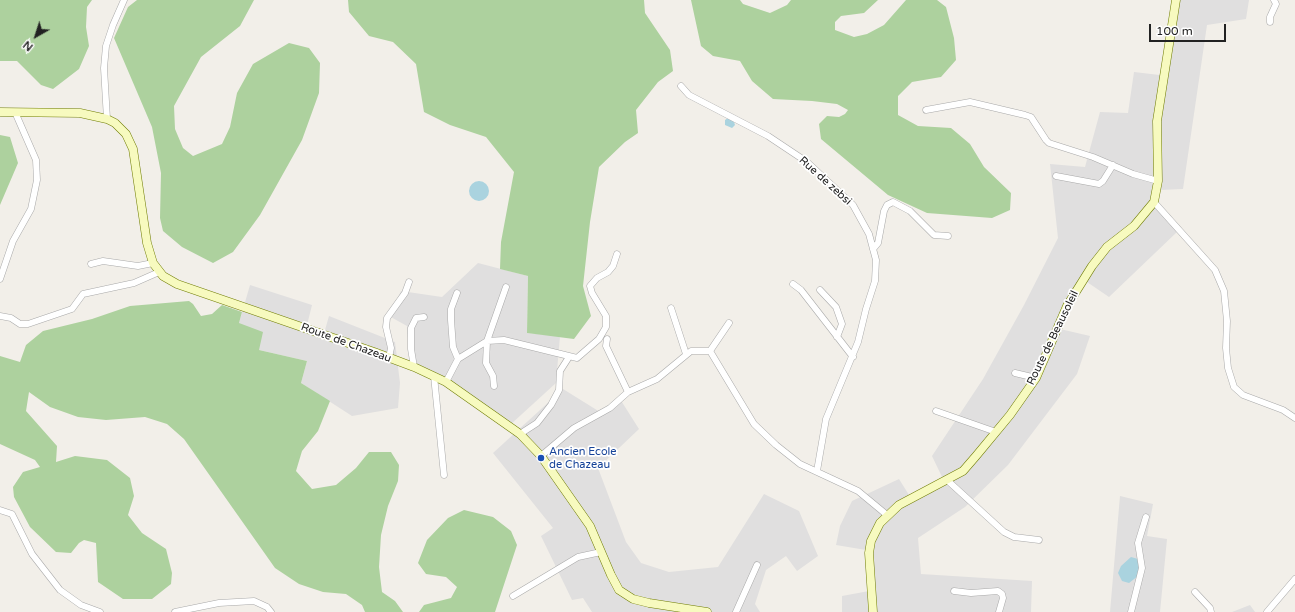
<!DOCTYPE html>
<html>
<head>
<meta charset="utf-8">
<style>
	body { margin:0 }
	#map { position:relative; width:1295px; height:612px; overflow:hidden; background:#f2efe9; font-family:"Varela Round",sans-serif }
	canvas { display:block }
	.north { position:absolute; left:16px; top:16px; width:40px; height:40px; -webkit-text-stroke:3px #fff; paint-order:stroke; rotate:219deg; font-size:11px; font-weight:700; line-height:16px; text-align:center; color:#222 }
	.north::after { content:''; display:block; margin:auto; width:14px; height:18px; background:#222; clip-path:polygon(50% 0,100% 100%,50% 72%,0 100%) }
	.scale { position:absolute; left:1149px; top:24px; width:77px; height:18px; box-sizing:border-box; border:2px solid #222; border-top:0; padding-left:5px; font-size:12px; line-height:14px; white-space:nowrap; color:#222; -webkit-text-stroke:3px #fff; paint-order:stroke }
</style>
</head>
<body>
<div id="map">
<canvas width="1295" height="612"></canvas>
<div class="north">N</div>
<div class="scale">100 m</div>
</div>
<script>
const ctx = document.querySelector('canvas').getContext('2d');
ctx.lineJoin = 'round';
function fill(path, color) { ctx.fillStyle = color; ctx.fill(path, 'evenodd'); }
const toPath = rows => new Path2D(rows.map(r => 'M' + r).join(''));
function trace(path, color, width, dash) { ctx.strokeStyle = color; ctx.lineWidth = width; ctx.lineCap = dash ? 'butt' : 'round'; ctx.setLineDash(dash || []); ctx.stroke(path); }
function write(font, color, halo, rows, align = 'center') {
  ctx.font = font + ' "Varela Round",sans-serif'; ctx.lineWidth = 3.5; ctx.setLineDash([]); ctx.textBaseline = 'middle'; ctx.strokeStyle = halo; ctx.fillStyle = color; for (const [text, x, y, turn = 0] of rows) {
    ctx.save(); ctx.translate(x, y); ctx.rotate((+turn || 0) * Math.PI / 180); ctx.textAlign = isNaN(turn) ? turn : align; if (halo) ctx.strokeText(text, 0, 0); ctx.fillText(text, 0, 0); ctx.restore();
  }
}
const residential = toPath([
	[1180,0,1249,0,1246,19,1207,25,1183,189,1160,190,1155,207,1177,232,1109,297,1087,282,1078,295,1060,329,1090,336,1077,374,1008,465,965,507,918,538,921,574,1032,581,1031,612,842,612,842,596,869,591,866,550,836,545,840,526,852,501,899,479,909,495,943,479,932,456,983,379,1024,305,1058,238,1050,164,1085,167,1100,112,1128,113,1134,72,1168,76],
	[478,263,528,276,527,333,560,336,556,383,510,425,410,364,407,326,389,316,401,291,442,297],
	[250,285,312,305,307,325,325,330,329,316,395,342,400,383,398,408,352,416,301,383,307,361,259,350,239,323],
	[563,389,600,412,620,399,639,429,598,468,626,542,641,563,669,572,718,567,764,494,799,511,818,556,797,571,786,556,766,570,755,604,760,612,592,612,583,598,572,600,541,536,553,528,493,453],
	[1120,496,1153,504,1147,536,1167,539,1160,612,1110,612],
	[1250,605,1255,612,1232,612]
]);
const forest = toPath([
	[0,0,92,0,87,7,86,27,89,46,79,69,53,89,41,85,17,61,0,61],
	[137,0,254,0,240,26,201,57,174,106,175,129,183,148,193,156,222,144,230,127,237,93,253,64,289,43,309,48,320,63,319,93,302,140,260,215,233,252,213,263,182,247,163,231,160,218,161,173,152,127,114,38,128,7],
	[348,0,644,0,645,13,670,50,673,71,658,82,636,110,638,133,625,142,599,167,590,222,583,286,591,316,574,339,527,333,528,276,500,269,501,242,514,172,486,137,450,125,424,112,416,64,393,42,369,36,349,12],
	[691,0,740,0,743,4,770,13,787,5,791,0,878,0,864,13,841,16,835,22,835,30,854,37,867,34,884,25,906,0,937,0,946,7,954,38,956,60,941,77,912,82,898,96,898,115,918,126,951,128,970,144,984,167,1011,193,1010,210,992,218,927,213,888,195,821,139,819,124,827,116,839,117,845,114,848,110,837,104,812,101,773,99,752,81,740,61,713,56,701,46],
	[0,135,10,137,18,163,0,205],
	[189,301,193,304,201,316,212,314,222,305,242,312,239,323,263,332,259,350,307,361,301,383,330,401,318,431,302,451,296,471,312,489,336,485,356,468,369,452,391,452,399,465,398,481,388,506,381,535,379,567,382,592,395,601,403,612,365,612,362,605,346,594,323,592,299,584,275,568,184,439,167,424,145,417,106,420,78,417,50,407,29,392,26,411,57,446,56,462,75,456,107,460,130,478,134,496,128,515,142,533,166,549,172,573,171,584,152,599,123,599,98,582,96,543,84,540,79,543,71,553,56,552,30,527,14,497,13,487,23,472,40,467,35,460,0,444,0,356,20,362,26,345,43,331,92,319,130,306],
	[464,510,493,517,511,531,517,545,495,612,419,612,424,605,451,598,457,587,446,577,426,574,418,563,427,540,448,518]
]);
const water = toPath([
	[728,118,734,122,735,125,732,128,725,125,725,120],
	'469 191a10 10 0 1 1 20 0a10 10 0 1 1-20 0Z',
	[1131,557,1138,559,1141,566,1138,576,1129,583,1122,581,1118,573,1121,566]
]);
const street = toPath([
	[1270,22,1270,17,1276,4,1274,0],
	[681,86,689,95,768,136,807,162,853,205,869,234,876,260,875,281,866,309,858,342,826,419,817,471],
	[926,110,970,102,1025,115,1031,117,1046,140,1049,143,1093,157,1133,174,1158,181],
	[107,119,104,68,106,46,113,25,124,0],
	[1056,176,1099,184,1103,181,1113,165],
	[1154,202,1215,270,1224,291,1227,321,1226,348,1228,368,1234,387,1243,395,1283,410,1295,418],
	[873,249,878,243,884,211,887,205,893,202,910,211,934,235,948,236],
	[91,264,103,261,138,266,153,263],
	[0,279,13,241,31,209,37,180,36,160,15,112],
	[793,284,801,290,853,357],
	[820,290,836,307,842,324,837,337],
	[457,293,451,309,451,320,453,347,458,359],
	[671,308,686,354],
	[0,316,11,318,20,324,28,324,72,309,83,294,134,283,159,272],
	[729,323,710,351,754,424,776,445,800,464,858,491,887,515],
	[607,339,606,346,628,392],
	[389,358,391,348,386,327,387,318,405,293,409,282],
	[414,367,411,349,411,328,416,318,424,317],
	[1015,373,1036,378],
	[434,376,444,475],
	[446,382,458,359,487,341,504,340,577,358,599,339,606,327,606,316,592,293,590,286,597,278,608,272,613,266,617,254],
	[494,386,493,376,486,363,487,341,506,287],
	[936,411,996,432],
	[520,434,537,423,551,405,559,390,560,371,569,357],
	[541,456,574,428,610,408,628,392,657,379,691,351,710,351],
	[947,480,1004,532,1014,537,1039,540],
	[0,510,12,514,32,554,60,590,81,605,100,612],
	[954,591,971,593,998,591,1002,594,1003,598,999,612],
	[1195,592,1210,608,1211,612],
	[513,596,578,557,601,552],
	[175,612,219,603,254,601,267,607,271,612],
	[736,612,757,565],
	[1131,612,1142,568,1138,543,1146,517],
	[1267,612,1295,579]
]);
const secondary = toPath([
	[0,112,80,113,107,119,115,123,126,134,133,149,147,243,153,263,163,276,177,284,374,352,414,367,446,382,520,434,541,456,590,526,611,575,619,590,633,599,649,603,707,612],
	[873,612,869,553,871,541,880,523,899,505,963,471,976,456,1010,415,1036,378,1067,306,1092,266,1107,247,1134,226,1154,202,1158,181,1157,121,1176,0]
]);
const markers = [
	[541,458,4,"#1a4fb4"]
];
const streetNames = [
	["Rue de zebsi",825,181,42],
	["Route de Beausoleil",1053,338,-64],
	["Route de Chazeau",346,343,20]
];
const transitNames = [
	["Ancien Ecole",549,452],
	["de Chazeau",549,465]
];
fill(residential, '#e0dfdf');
fill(forest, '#add19e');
fill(water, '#aad3df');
trace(street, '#a9a9a9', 7);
trace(secondary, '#707d05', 9);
trace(street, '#fff', 6);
trace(secondary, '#f7fabf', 8);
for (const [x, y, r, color] of markers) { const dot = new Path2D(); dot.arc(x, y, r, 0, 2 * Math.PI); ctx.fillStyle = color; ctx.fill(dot); trace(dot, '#fff', 1.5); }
write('11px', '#222', '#fff', streetNames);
write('11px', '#164399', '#fff', transitNames, 'left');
</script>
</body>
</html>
